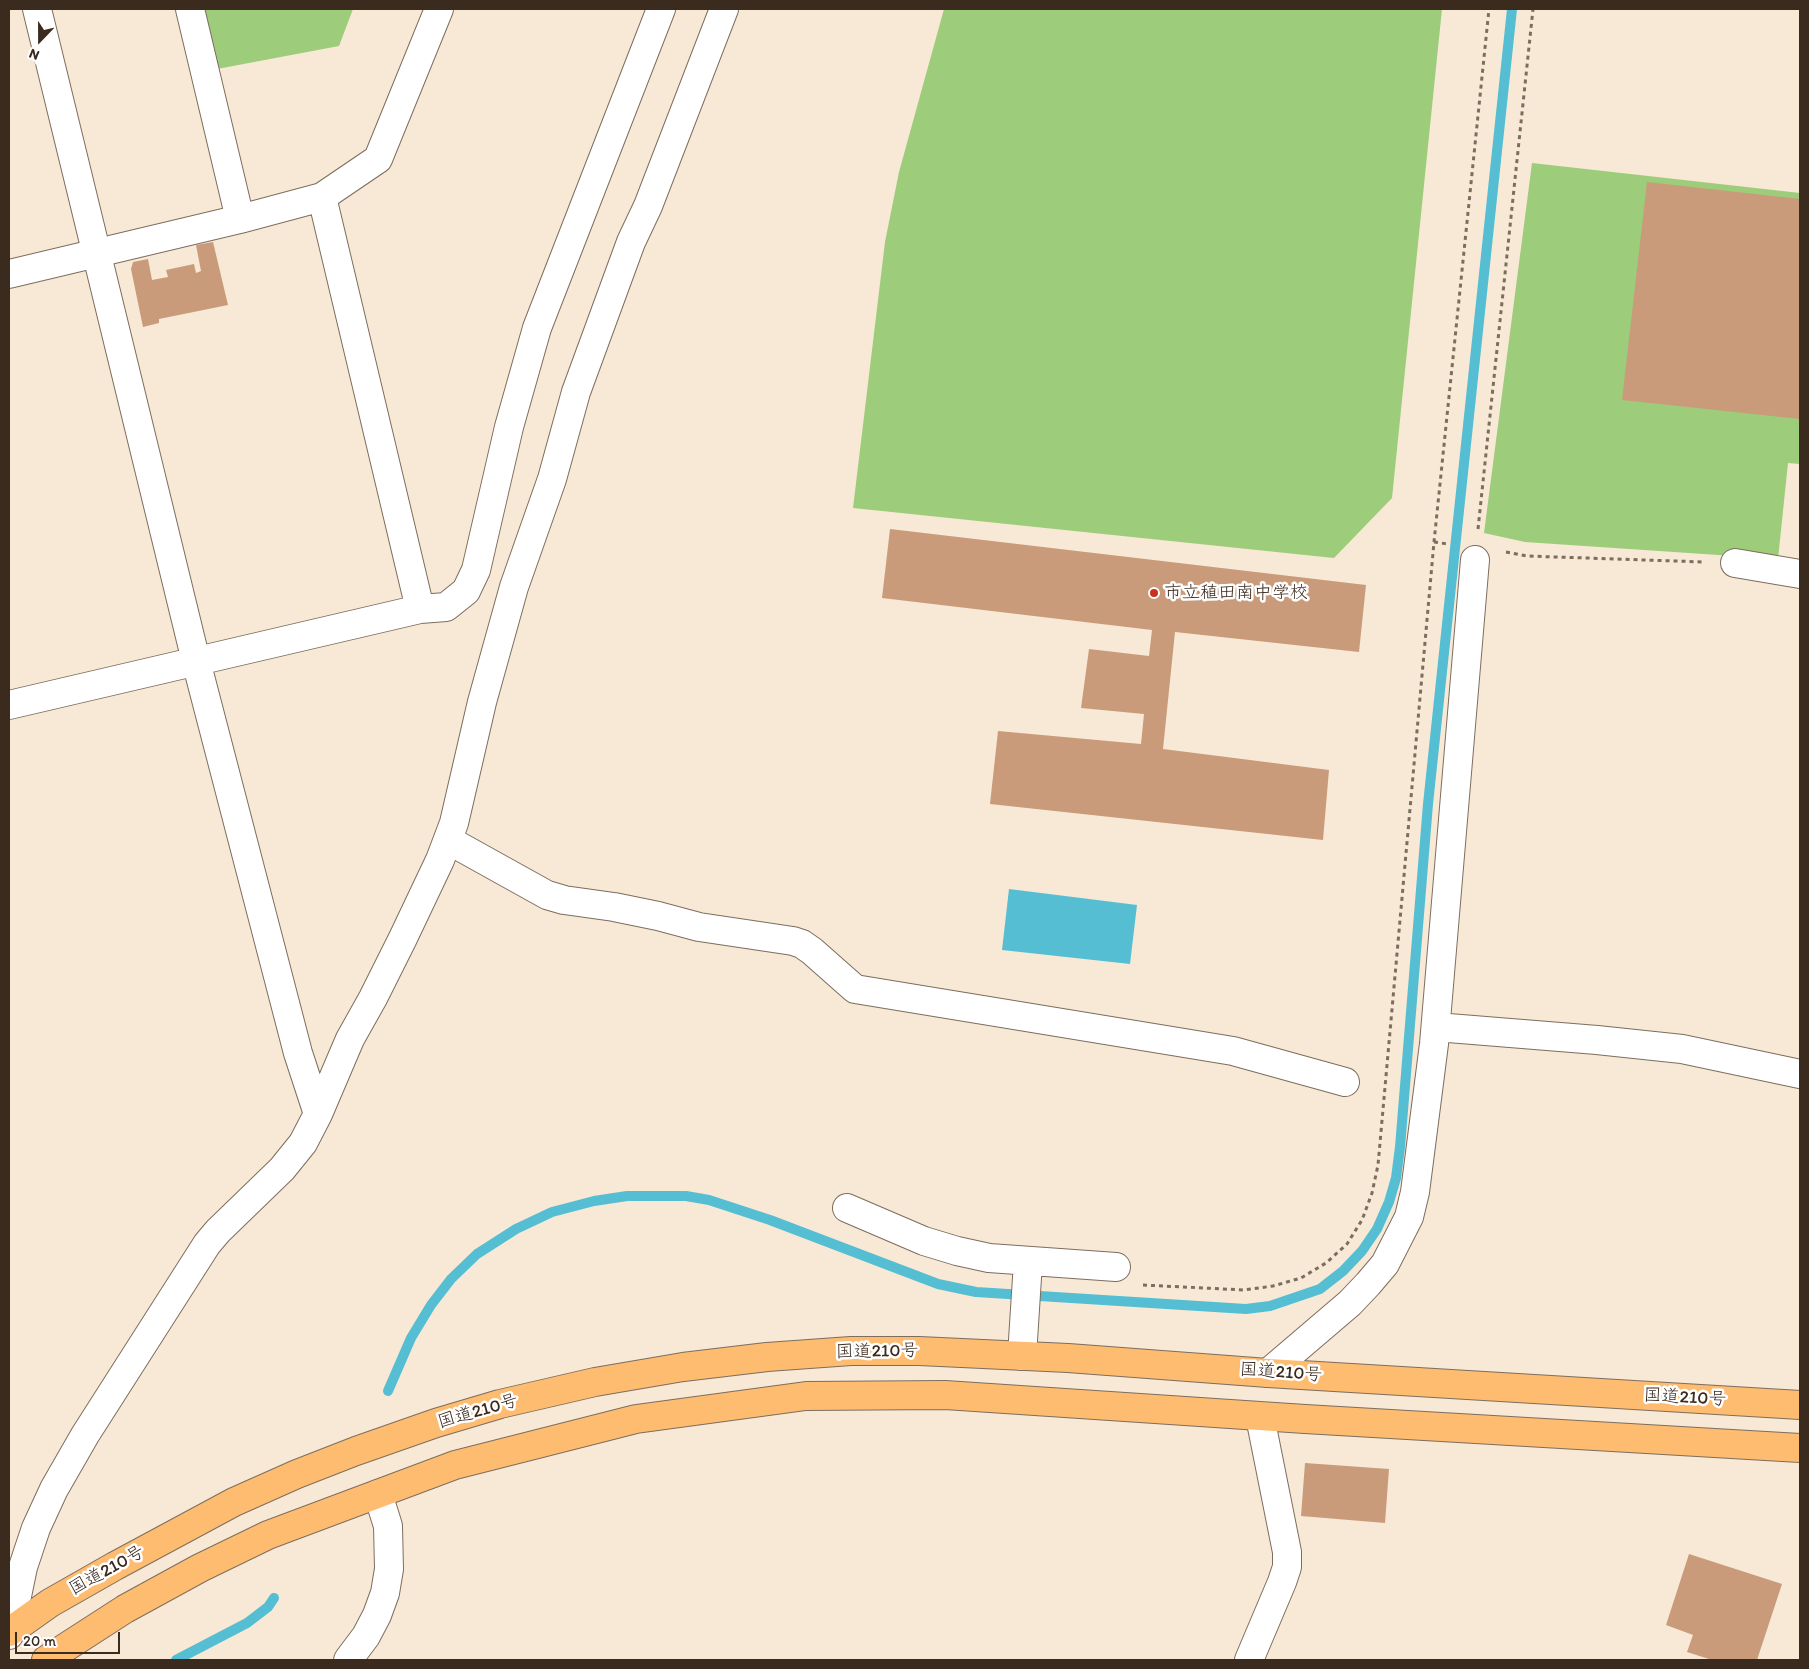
<!DOCTYPE html>
<html>
<head>
<meta charset="utf-8">
<style>
	body { margin:0 }
	#map { position:relative; width:1809px; height:1669px; overflow:hidden; background:#f7e9d6; font-family:Itim,sans-serif }
	canvas { display:block }
	.frame { position:absolute; inset:0; border:10px solid #3b2a1e; pointer-events:none }
	.north { position:absolute; left:15px; top:15px; width:50px; height:50px; -webkit-text-stroke:4px #fff; paint-order:stroke; rotate:202deg; font-size:14px; font-weight:700; line-height:20px; text-align:center; color:#3b2a1e }
	.north::after { content:''; display:block; margin:auto; width:18px; height:22px; background:#3b2a1e; clip-path:polygon(50% 0,100% 100%,50% 72%,0 100%) }
	.scale { position:absolute; left:15px; top:1632px; width:105px; height:22px; box-sizing:border-box; border:2px solid #3b2a1e; border-top:0; padding-left:6px; font-size:15px; line-height:18px; white-space:nowrap; color:#3b2a1e; -webkit-text-stroke:4px #fff; paint-order:stroke }
</style>
</head>
<body>
<div id="map">
<canvas width="1809" height="1669"></canvas>
<div class="frame"></div>
<div class="north">N</div>
<div class="scale">20 m</div>
</div>
<script>
const ctx = document.querySelector('canvas').getContext('2d');
ctx.lineJoin = 'round';
function fill(path, color) { ctx.fillStyle = color; ctx.fill(path, 'evenodd'); }
const toPath = rows => new Path2D(rows.map(r => 'M' + r).join(''));
function trace(path, color, width, dash) { ctx.strokeStyle = color; ctx.lineWidth = width; ctx.lineCap = dash ? 'butt' : 'round'; ctx.setLineDash(dash || []); ctx.stroke(path); }
function write(font, color, halo, rows, align = 'center') {
  ctx.font = font + ' Itim,"Klee One",sans-serif'; ctx.lineWidth = 5; ctx.setLineDash([]); ctx.textBaseline = 'middle'; ctx.strokeStyle = halo; ctx.fillStyle = color; for (const [text, x, y, turn = 0] of rows) {
    ctx.save(); ctx.translate(x, y); ctx.rotate((+turn || 0) * Math.PI / 180); ctx.textAlign = isNaN(turn) ? turn : align; if (halo) ctx.strokeText(text, 0, 0); ctx.fillText(text, 0, 0); ctx.restore();
  }
}
const green = toPath([
	[203,9,353,9,339,46,217,69],
	[944,9,1442,9,1392,498,1334,558,853,508,885,242,899,172],
	[1532,163,1800,193,1800,464,1788,463,1778,559,1525,542,1484,533]
]);
const water = toPath([
	[1009,889,1137,905,1130,964,1002,950]
]);
const stream = toPath([
	[388,1391,411,1338,431,1305,451,1279,477,1254,516,1229,552,1212,594,1201,627,1196,686,1196,709,1200,770,1220,938,1284,976,1292,1246,1309,1270,1306,1320,1289,1343,1271,1362,1251,1377,1229,1389,1202,1396,1178,1400,1147,1428,804,1512,9],
	[176,1660,247,1623,268,1607,274,1598]
]);
const building = toPath([
	[1647,182,1800,199,1800,419,1622,400],
	[213,242,228,305,159,319,159,323,143,327,131,269,133,262,148,259,152,280,168,277,166,270,194,264,196,273,201,271,196,245],
	[890,529,1366,585,1359,652,1175,632,1163,749,1329,770,1323,840,990,804,998,731,1141,744,1144,714,1081,708,1089,649,1149,656,1152,630,882,598],
	[1305,1463,1389,1469,1385,1523,1301,1516],
	[1689,1554,1782,1584,1757,1660,1712,1660,1687,1652,1693,1635,1666,1625]
]);
const path = toPath([
	[1478,529,1533,9],
	[1434,542,1448,544],
	[1506,552,1527,556,1704,562],
	[1143,1285,1244,1290,1273,1286,1301,1278,1326,1263,1347,1244,1362,1220,1372,1193,1378,1165,1434,542,1489,9]
]);
const minor = toPath([
	[190,9,240,219],
	[322,197,420,609],
	[9,274,240,219,322,197,378,159,439,9],
	[1735,563,1800,574],
	[9,705,420,609,446,607,466,591,476,570,509,427,537,328,661,9],
	[448,840,547,895,564,900,614,907,658,916,699,927,793,941,802,944,812,951,855,989,1233,1051,1345,1082],
	[1436,1027,1597,1040,1682,1049,1800,1074],
	[318,1114,350,1039,373,998,403,938,440,860,454,823,482,702,497,648,514,587,552,479,576,392,631,242,648,206,724,9],
	[847,1208,924,1241,957,1251,989,1258,1116,1267],
	[1022,1356,1028,1262],
	[1268,1373,1350,1303,1368,1284,1385,1264,1409,1217,1415,1192,1434,1044,1475,560],
	[9,1635,23,1567,36,1528,54,1489,85,1435,207,1244,218,1231,282,1169,303,1143,318,1114,298,1053,196,661,37,9],
	[348,1660,366,1636,377,1615,385,1593,389,1569,388,1526,378,1494],
	[1249,1660,1282,1582,1287,1567,1287,1552,1260,1417]
]);
const highway = toPath([
	[9,1632,50,1603,115,1566,234,1502,297,1474,356,1451,436,1423,500,1404,595,1382,683,1367,767,1357,851,1351,919,1351,1068,1358,1268,1373,1800,1405],
	[46,1660,125,1609,200,1568,268,1535,455,1465,636,1419,806,1396,945,1395,1305,1419,1800,1448]
]);
const markers = [
	[1154,593,5,"#c8321e"]
];
const poiNames = [
	["市立稙田南中学校",1164,593]
];
const streetNames = [
	["国道210号",877,1352,-1],
	["国道210号",1281,1373,4],
	["国道210号",1685,1398,3],
	["国道210号",478,1412,-16],
	["国道210号",107,1571,-29]
];
fill(green, '#9dcc7b');
fill(water, '#56bed3');
trace(stream, '#56bed3', 10);
fill(building, '#c99b7a');
trace(minor, '#7d6d5e', 30);
trace(highway, '#7d6d5e', 30);
trace(path, '#7d6d5e', 3, [4, 4]);
trace(minor, '#fff', 28);
trace(highway, '#febc70', 28);
for (const [x, y, r, color] of markers) { const dot = new Path2D(); dot.arc(x, y, r, 0, 2 * Math.PI); ctx.fillStyle = color; ctx.fill(dot); trace(dot, '#fff', 2); }
write('18px', '#3b2a1e', '#fff', poiNames, 'left');
write('18px', '#3b2a1e', '#fff', streetNames);
</script>
</body>
</html>
